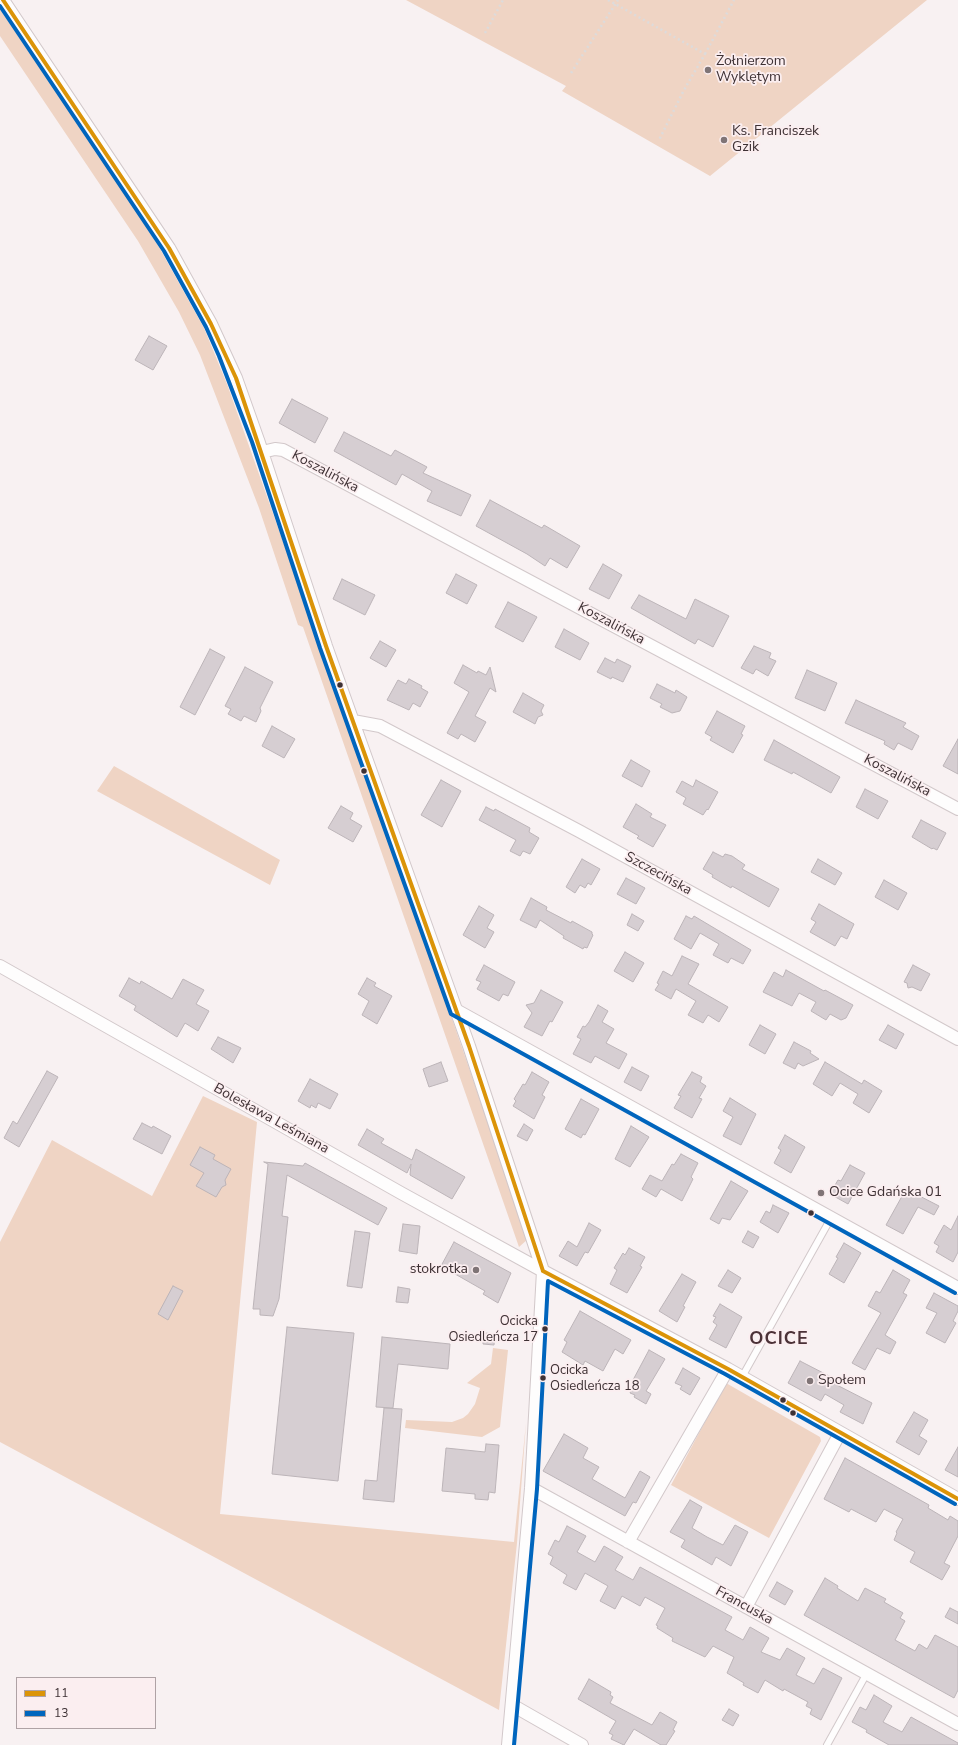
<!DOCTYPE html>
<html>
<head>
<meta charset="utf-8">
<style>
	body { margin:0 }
	#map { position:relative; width:958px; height:1745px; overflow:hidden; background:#f8f1f2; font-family:"Nunito Sans",sans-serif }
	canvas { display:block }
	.legend { position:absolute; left:16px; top:1677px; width:140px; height:52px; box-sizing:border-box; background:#fbeef0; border:1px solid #afa2a5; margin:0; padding:5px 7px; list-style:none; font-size:12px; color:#3e3134 }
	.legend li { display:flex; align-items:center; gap:8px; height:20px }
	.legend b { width:20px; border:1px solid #afa2a5 }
</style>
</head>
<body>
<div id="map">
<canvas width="958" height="1745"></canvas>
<ul class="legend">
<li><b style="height:5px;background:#db9408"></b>11</li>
<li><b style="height:5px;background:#0065bd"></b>13</li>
</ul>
</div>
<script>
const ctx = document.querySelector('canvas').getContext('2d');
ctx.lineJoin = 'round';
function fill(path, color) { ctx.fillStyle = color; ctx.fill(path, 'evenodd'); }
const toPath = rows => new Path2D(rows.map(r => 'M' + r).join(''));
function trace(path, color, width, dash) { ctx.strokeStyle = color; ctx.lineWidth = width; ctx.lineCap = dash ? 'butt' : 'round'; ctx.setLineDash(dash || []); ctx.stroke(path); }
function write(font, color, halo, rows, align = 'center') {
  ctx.font = font + ' "Nunito Sans",sans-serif'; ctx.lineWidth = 3.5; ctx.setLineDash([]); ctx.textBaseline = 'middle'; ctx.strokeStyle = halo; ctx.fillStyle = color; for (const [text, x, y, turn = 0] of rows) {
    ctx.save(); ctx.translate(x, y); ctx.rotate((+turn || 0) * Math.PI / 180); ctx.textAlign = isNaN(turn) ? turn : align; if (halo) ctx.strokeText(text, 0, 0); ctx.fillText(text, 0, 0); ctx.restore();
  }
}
const green = toPath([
	[406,0,927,0,710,176,562,91,566,86],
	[0,9,124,193,159,247,204,328,227,384,429,952,528,1239,519,1247,303,627,298,625,259,508,200,355,179,312,138,241,0,36],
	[114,766,280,860,270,885,97,791],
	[203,1096,257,1122,220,1514,514,1542,526,1423,517,1543,499,1710,0,1442,0,1242,52,1140,152,1196],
	[493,1348,508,1350,500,1427,482,1437,405,1428,406,1420,452,1422,463,1418,468,1414,475,1404,480,1388,467,1383,491,1364],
	[726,1383,820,1437,821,1441,769,1538,671,1485]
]);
const building = toPath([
	[149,336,167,346,153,370,135,360,149,336],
	[292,399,328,418,315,443,279,423,292,399],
	[344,432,391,456,395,450,427,467,423,473,471,495,461,516,427,501,432,491,402,474,396,485,334,451,344,432],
	[490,500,542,528,544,525,580,546,567,568,550,558,545,566,527,554,476,526,490,500],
	[603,564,622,575,609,599,589,589,603,564],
	[456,574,477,585,467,604,446,593,456,574],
	[342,579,375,595,365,615,333,599,342,579],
	[639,595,686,619,695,599,729,616,713,647,698,639,695,644,631,608,639,595],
	[508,602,537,617,523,642,495,627,508,602],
	[564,629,589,643,580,660,555,647,564,629],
	[380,641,396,650,386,667,370,658,380,641],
	[754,646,771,653,769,658,776,661,768,676,756,669,753,674,741,668,754,646],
	[210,649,225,657,195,715,180,707,210,649],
	[605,658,615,663,617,659,631,666,623,682,612,677,611,679,597,672,605,658],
	[463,665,477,673,478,671,486,675,490,667,496,692,490,688,475,716,486,722,475,742,461,734,458,739,447,733,469,692,454,683,463,665],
	[245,667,273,682,260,708,261,711,256,722,244,716,241,721,228,714,231,709,225,706,245,667],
	[807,670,837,683,825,711,795,698,807,670],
	[409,679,422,686,421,688,428,692,420,707,413,703,409,710,387,700,398,680,406,684,409,679],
	[657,684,675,693,676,690,687,697,680,711,672,713,660,707,662,704,650,698,657,684],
	[523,693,544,705,541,711,543,715,538,717,535,724,513,712,523,693],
	[856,700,906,723,903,727,919,736,912,750,898,743,894,750,884,744,885,741,845,723,856,700],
	[717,711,745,726,741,734,743,735,733,753,710,740,712,737,705,733,717,711],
	[272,726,295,739,284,758,262,746,272,726],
	[958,739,958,774,943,766,958,739],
	[774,740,840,777,831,793,793,772,792,774,764,760,774,740],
	[631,760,650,771,642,787,622,776,631,760],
	[441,780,461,791,442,827,421,815,441,780],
	[696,780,718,792,708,810,707,809,703,815,683,804,686,798,676,792,682,781,693,787,696,780],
	[865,789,888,801,878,819,856,807,865,789],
	[636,804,652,814,650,817,666,825,653,847,637,838,639,836,623,827,636,804],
	[341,806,353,813,350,819,362,826,353,842,328,828,341,806],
	[486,807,494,811,495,809,530,828,529,832,539,838,530,854,523,851,520,856,510,851,516,840,479,820,486,807],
	[921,820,946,833,937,850,933,848,932,849,912,837,921,820],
	[713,852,723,857,725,854,732,856,745,865,742,869,779,889,769,907,732,886,731,888,712,877,713,875,703,869,713,852],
	[582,859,600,869,591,885,588,883,585,888,580,885,575,893,566,887,582,859],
	[818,859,842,873,835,885,811,872,818,859],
	[626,878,645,888,636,904,617,894,626,878],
	[884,880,907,893,898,910,875,897,884,880],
	[531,898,547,907,546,910,571,923,572,921,592,932,592,934,593,935,587,948,584,947,583,949,563,938,564,936,540,920,536,928,520,920,531,898],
	[819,904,854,924,847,939,841,936,835,946,810,932,816,922,811,919,819,904],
	[479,906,494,915,487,928,494,932,485,948,463,935,479,906],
	[632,914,644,921,638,931,627,925,632,914],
	[686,916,692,919,694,916,751,950,743,964,731,958,728,963,713,955,719,944,700,933,691,949,674,939,686,916],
	[625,952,644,963,633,982,614,971,625,952],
	[682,956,699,964,688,984,728,1007,719,1022,708,1015,703,1023,688,1015,696,1001,676,989,671,999,655,990,659,984,657,983,663,971,672,976,682,956],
	[484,965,515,982,508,996,503,994,499,1001,477,989,481,982,476,980,484,965],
	[913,965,930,974,921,991,912,987,908,988,907,983,904,982,913,965],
	[786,970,824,991,825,990,853,1005,846,1018,841,1020,830,1014,826,1020,811,1011,816,1002,799,993,792,1006,763,992,774,972,783,977,786,970],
	[129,978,140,984,141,981,172,999,183,979,204,990,196,1004,209,1011,198,1031,185,1023,177,1037,134,1010,136,1006,119,996,129,978],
	[367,978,376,983,374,986,392,996,377,1024,362,1015,369,1001,358,994,367,978],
	[541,990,563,1002,552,1022,550,1021,542,1036,524,1027,532,1013,526,1005,534,1003,541,990],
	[598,1005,608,1011,602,1022,614,1029,606,1043,627,1054,619,1069,595,1056,591,1063,573,1054,581,1039,577,1037,583,1026,585,1027,589,1022,598,1005],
	[760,1025,776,1034,765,1054,749,1045,760,1025],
	[888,1025,904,1034,896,1049,879,1040,888,1025],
	[218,1037,241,1048,233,1063,211,1049,218,1037],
	[794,1042,811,1051,810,1053,819,1059,803,1066,798,1063,795,1069,783,1063,794,1042],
	[441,1062,448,1081,429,1087,423,1069,441,1062],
	[825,1062,862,1084,864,1080,882,1091,869,1113,853,1103,858,1094,840,1083,832,1096,813,1084,825,1062],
	[632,1067,649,1076,641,1091,624,1082,632,1067],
	[47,1071,58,1077,19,1147,4,1138,13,1121,17,1124,47,1071],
	[532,1072,549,1082,542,1095,545,1097,534,1119,513,1106,516,1101,514,1099,523,1084,525,1085,532,1072],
	[692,1072,702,1077,700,1082,706,1086,699,1098,702,1099,692,1118,674,1108,681,1096,678,1095,692,1072],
	[310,1079,338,1094,330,1109,318,1103,316,1108,311,1105,310,1108,298,1101,310,1079],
	[730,1098,756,1114,741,1145,723,1136,733,1117,723,1111,730,1098],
	[581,1099,599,1109,585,1135,583,1134,581,1138,565,1129,581,1099],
	[142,1123,152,1128,153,1126,171,1136,162,1154,133,1139,142,1123],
	[524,1124,533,1130,527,1141,517,1136,524,1124],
	[631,1126,649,1137,630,1167,615,1159,631,1126],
	[367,1129,384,1139,381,1143,412,1160,416,1149,465,1177,452,1199,410,1175,411,1164,407,1173,358,1145,367,1129],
	[785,1135,805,1147,791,1173,774,1163,781,1150,778,1148,785,1135],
	[200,1147,215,1155,213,1159,231,1169,225,1180,226,1185,222,1187,216,1197,196,1186,204,1173,190,1165,200,1147],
	[681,1154,698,1163,691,1177,693,1179,682,1201,661,1189,656,1197,642,1189,650,1175,662,1181,672,1164,674,1165,681,1154],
	[264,1162,303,1166,305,1163,387,1208,378,1225,287,1175,282,1216,288,1217,279,1299,273,1316,260,1315,260,1309,253,1309,268,1164,264,1162],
	[850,1165,865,1173,848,1204,830,1194,838,1180,841,1181,850,1165],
	[731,1181,748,1191,730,1220,722,1218,719,1224,710,1219,731,1181],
	[906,1189,939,1206,934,1215,918,1207,903,1234,886,1225,906,1189],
	[773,1205,789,1213,778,1233,760,1222,766,1211,770,1213,773,1205],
	[958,1216,958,1252,953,1262,936,1252,939,1246,934,1243,944,1225,951,1230,958,1216],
	[589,1223,601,1230,588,1253,585,1252,577,1266,559,1256,568,1241,577,1247,589,1223],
	[403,1224,420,1226,417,1254,399,1251,403,1224],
	[355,1231,370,1233,362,1288,347,1286,355,1231],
	[748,1231,759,1237,753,1248,742,1242,748,1231],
	[454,1242,511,1273,498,1303,483,1294,485,1291,441,1266,454,1242],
	[844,1243,861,1253,844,1283,829,1274,838,1258,836,1257,844,1243],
	[629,1248,645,1257,640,1266,642,1267,627,1293,610,1284,617,1270,614,1268,623,1253,625,1255,629,1248],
	[728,1270,741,1278,732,1293,718,1286,728,1270],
	[893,1270,910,1280,903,1293,907,1295,885,1335,896,1342,890,1354,877,1348,865,1370,852,1363,881,1313,868,1306,876,1291,880,1293,893,1270],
	[682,1274,696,1282,683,1306,685,1307,677,1322,659,1311,682,1274],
	[173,1286,183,1291,168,1320,158,1314,173,1286],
	[398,1287,410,1289,408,1303,396,1302,398,1287],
	[934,1293,958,1306,958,1311,953,1321,956,1323,945,1343,926,1333,937,1313,926,1308,934,1293],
	[720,1304,742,1317,726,1348,709,1339,717,1325,713,1322,716,1317,713,1316,720,1304],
	[580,1311,631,1340,623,1354,615,1349,603,1371,585,1361,583,1365,562,1352,567,1342,564,1340,580,1311],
	[287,1327,354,1333,338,1481,272,1474,287,1327],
	[484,1333,495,1334,494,1345,483,1344,484,1333],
	[382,1337,450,1344,448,1369,398,1364,393,1408,376,1407,382,1337],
	[649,1350,665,1359,646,1391,651,1394,646,1404,634,1397,635,1395,630,1393,635,1382,633,1380,649,1350],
	[800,1361,833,1378,831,1382,872,1403,863,1424,840,1412,844,1405,825,1394,821,1401,788,1383,800,1361],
	[683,1368,700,1378,690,1395,680,1389,682,1386,675,1383,683,1368],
	[384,1408,402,1409,394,1502,363,1499,365,1480,377,1481,384,1408],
	[914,1412,928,1420,919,1436,927,1441,919,1455,896,1442,914,1412],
	[564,1434,588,1448,583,1458,599,1467,592,1479,625,1498,640,1471,650,1477,636,1503,633,1502,625,1516,543,1471,564,1434],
	[486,1444,499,1445,495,1493,489,1492,488,1500,475,1499,475,1494,442,1491,446,1448,485,1452,486,1444],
	[958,1447,958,1477,945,1470,958,1447],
	[845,1458,929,1505,928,1508,948,1520,950,1516,958,1521,958,1536,944,1563,950,1566,942,1580,910,1562,915,1552,894,1540,897,1533,896,1532,903,1519,884,1509,876,1522,851,1509,849,1512,824,1499,845,1458],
	[690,1500,702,1507,692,1528,707,1537,723,1545,735,1525,748,1532,731,1566,716,1557,712,1565,681,1547,685,1540,670,1532,690,1500],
	[567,1526,586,1536,577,1552,595,1562,604,1546,623,1557,615,1570,633,1580,640,1567,732,1617,725,1630,743,1640,750,1627,769,1638,761,1652,780,1660,787,1648,805,1658,796,1675,814,1684,823,1668,842,1678,821,1720,810,1714,812,1709,806,1706,808,1702,784,1689,783,1691,765,1680,758,1693,743,1685,744,1683,727,1673,734,1657,713,1646,705,1657,672,1641,673,1638,657,1628,658,1626,656,1625,665,1608,645,1597,640,1606,622,1596,615,1609,600,1601,608,1586,585,1573,576,1590,563,1583,567,1575,550,1564,553,1557,548,1554,555,1540,559,1542,567,1526],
	[825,1578,838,1586,837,1588,858,1601,865,1588,886,1599,884,1602,903,1613,900,1618,905,1621,895,1640,915,1651,919,1644,927,1649,935,1635,958,1647,958,1690,954,1698,804,1615,825,1578],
	[777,1582,793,1591,785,1605,769,1596,777,1582],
	[950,1608,958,1612,958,1624,945,1617,950,1608],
	[589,1679,611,1692,610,1695,613,1697,610,1703,652,1725,660,1712,677,1722,673,1730,675,1731,666,1745,661,1745,634,1729,624,1745,611,1739,613,1735,609,1733,616,1721,578,1699,589,1679],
	[874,1695,892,1706,883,1722,902,1732,911,1717,958,1743,958,1745,889,1745,866,1732,867,1730,852,1722,860,1707,866,1710,874,1695],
	[729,1709,739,1715,733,1726,722,1720,729,1709]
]);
const path = toPath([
	[608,0,705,54,684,90,659,140],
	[485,33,503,0],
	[705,54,734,0],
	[571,73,618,0]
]);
const service = toPath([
	[742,1377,831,1218],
	[827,1745,867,1673]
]);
const minor = toPath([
	[3,0,169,248,211,324,236,378,258,440,326,646,469,1046,543,1271,531,1488,508,1745],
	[262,452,275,449,283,450,958,809],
	[353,721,380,726,579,831,958,1039],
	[0,966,401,1193,543,1271,728,1369,958,1499],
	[456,1010,958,1288],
	[531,1488,958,1724],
	[628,1542,728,1369],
	[746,1607,840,1433],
	[512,1705,582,1745]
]);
const bus1 = toPath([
	[3,0,169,248,211,324,236,378,326,646,469,1046,543,1271],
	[543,1271,728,1369,958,1499]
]);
const bus2 = toPath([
	[0,6,164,251,206,327,219,356,252,442,320,648,451,1014,955,1293],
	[514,1745,537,1489,548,1281,725,1374,955,1504]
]);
const markers = [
	[708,70,4,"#7f7476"],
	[724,140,4,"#7f7476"],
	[340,685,3.5,"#3e3134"],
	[364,771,3.5,"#3e3134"],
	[821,1193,4,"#7f7476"],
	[811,1213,3.5,"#3e3134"],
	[476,1270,4,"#7f7476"],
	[545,1329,3.5,"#3e3134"],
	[543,1378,3.5,"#3e3134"],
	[810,1381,4,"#7f7476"],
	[783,1400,3.5,"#3e3134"],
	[793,1413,3.5,"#3e3134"]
];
const busNames = [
	["Ocicka",538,1322],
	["Osiedleńcza 17",538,1338],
	["Ocicka",550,1371,"left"],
	["Osiedleńcza 18",550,1387,"left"]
];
const poiNames = [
	["Żołnierzom",716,62],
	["Wyklętym",716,78],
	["Ks. Franciszek",732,132],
	["Gzik",732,148],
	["Ocice Gdańska 01",829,1193],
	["stokrotka",468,1270,"right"],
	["Społem",818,1381]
];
const streetNames = [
	["Koszalińska",325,472,28],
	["Koszalińska",611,624,28],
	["Koszalińska",897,776,28],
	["Szczecińska",658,874,29],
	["Bolesława Leśmiana",271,1119,29],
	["Francuska",744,1606,29]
];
const districtNames = [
	["OCICE",779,1340]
];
fill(green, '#efd4c4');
fill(building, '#d6ced2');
trace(building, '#bcb4b8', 1);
trace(service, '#d2c8ca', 8);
trace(minor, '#d2c8ca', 14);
trace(path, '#dddbdb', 2.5, [2, 3]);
trace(service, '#fefdfd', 6);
trace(minor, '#fefdfd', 12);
trace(bus1, '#db9408', 4);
trace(bus2, '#0065bd', 4);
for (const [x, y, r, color] of markers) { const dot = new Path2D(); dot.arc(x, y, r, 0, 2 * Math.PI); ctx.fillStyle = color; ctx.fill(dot); trace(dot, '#fbeef0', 1.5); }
write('13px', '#3e3134', '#fbeef0', busNames, 'right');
write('14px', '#3e3134', '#fbeef0', poiNames, 'left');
write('14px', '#3e3134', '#fbeef0', streetNames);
ctx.letterSpacing = '1px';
write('bold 18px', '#4b3137', '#fbeef0', districtNames);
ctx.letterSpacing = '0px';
</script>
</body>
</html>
